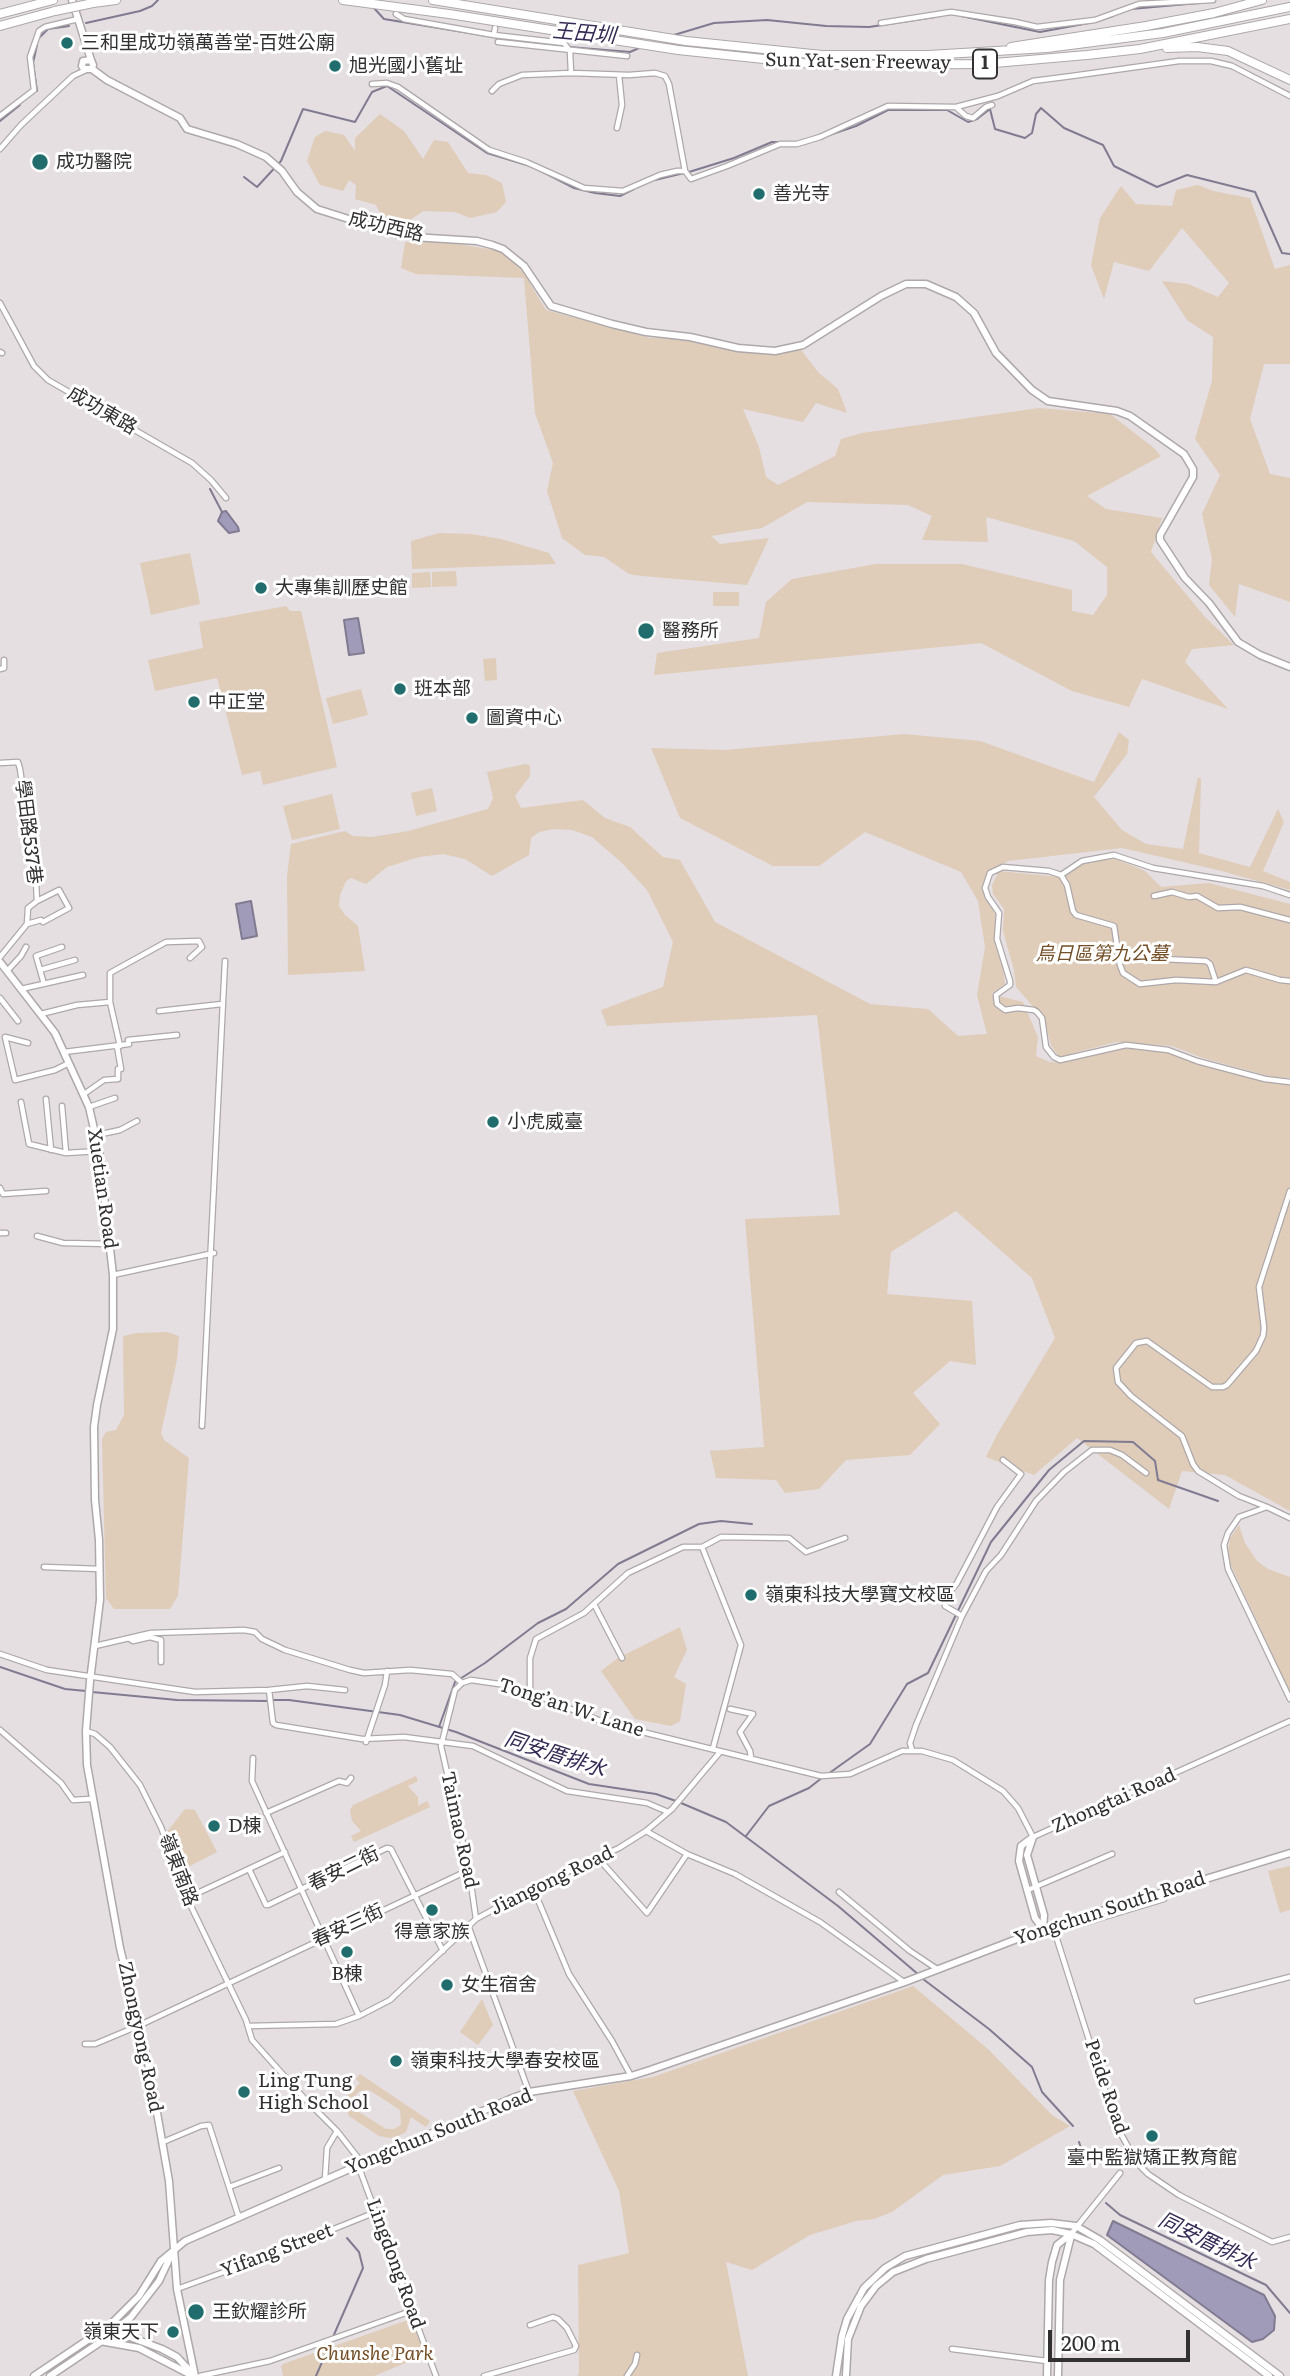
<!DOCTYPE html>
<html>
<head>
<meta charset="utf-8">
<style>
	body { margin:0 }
	#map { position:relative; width:1290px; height:2376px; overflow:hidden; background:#e5dfe1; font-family:Literata,serif }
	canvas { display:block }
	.scale { position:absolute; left:1048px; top:2330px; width:142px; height:32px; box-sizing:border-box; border:4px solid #333031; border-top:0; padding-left:9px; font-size:21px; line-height:24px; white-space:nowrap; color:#333031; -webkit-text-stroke:5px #fff; paint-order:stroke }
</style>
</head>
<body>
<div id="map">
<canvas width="1290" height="2376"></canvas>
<div class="scale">200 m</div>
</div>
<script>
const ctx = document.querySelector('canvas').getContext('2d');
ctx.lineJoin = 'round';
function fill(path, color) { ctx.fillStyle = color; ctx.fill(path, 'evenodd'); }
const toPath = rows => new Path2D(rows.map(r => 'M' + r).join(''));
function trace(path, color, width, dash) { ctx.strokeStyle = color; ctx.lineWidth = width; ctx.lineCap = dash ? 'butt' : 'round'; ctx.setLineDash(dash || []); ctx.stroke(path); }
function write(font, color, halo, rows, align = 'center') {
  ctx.font = font + ' Literata,"Noto Sans TC",serif'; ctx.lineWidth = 6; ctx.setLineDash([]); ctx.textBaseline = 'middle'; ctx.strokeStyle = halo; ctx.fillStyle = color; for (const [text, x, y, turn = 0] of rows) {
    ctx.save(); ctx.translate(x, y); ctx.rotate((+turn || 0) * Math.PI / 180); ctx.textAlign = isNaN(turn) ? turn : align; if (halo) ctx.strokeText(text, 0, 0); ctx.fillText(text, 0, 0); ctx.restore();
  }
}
const green = toPath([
	[380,114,404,131,423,159,434,140,448,142,468,173,486,175,502,183,506,202,497,212,470,218,455,212,423,211,402,226,392,217,379,221,379,211,376,205,355,199,356,185,349,180,343,191,320,185,307,161,315,137,325,131,344,135,355,151,355,138],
	[1198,185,1213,191,1250,198,1275,269,1290,265,1290,364,1264,364,1250,419,1270,474,1290,478,1290,602,1239,584,1235,617,1209,585,1212,559,1202,514,1220,475,1195,439,1212,381,1213,337,1187,320,1162,281,1188,284,1218,297,1229,283,1182,228,1149,271,1114,262,1104,299,1091,265,1100,218,1121,186,1136,204,1172,206,1176,190],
	[405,242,445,242,501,251,523,272,546,310,650,338,696,339,768,355,801,350,819,373,838,389,847,413,816,403,803,422,743,409,759,447,766,477,778,485,835,456,841,439,862,433,1039,408,1110,414,1154,448,1161,456,1087,496,1106,509,1162,518,1151,552,1205,617,1234,645,1192,649,1185,662,1228,709,1142,679,1129,707,1072,691,981,643,654,675,657,653,759,638,766,602,792,579,876,564,962,564,1072,590,1072,611,1093,615,1107,595,1107,567,1074,541,986,517,988,542,922,540,932,516,908,505,807,502,762,528,711,536,720,544,769,538,747,585,642,576,629,574,604,557,585,555,562,538,547,491,553,463,535,413,524,278,416,274,401,268],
	[439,533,471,534,501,539,549,553,556,564,412,569,411,541],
	[190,553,200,604,151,615,140,563],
	[456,571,457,586,432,587,432,572],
	[430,572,431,587,412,588,412,573],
	[713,592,739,592,739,606,713,606],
	[286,606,290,611,301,611,337,767,263,785,260,771,242,775,217,678,155,691,148,660,203,648,199,622],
	[496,658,497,680,485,681,483,659],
	[361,689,368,715,333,724,326,698],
	[1119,732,1129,740,1127,754,1094,797,1122,830,1146,844,1183,849,1198,777,1201,779,1199,853,1250,867,1278,809,1284,822,1263,871,1290,882,1290,890,1218,870,1122,848,1008,861,990,871,985,894,997,919,1005,984,991,994,1023,1002,1038,1037,1036,1056,1050,1062,1061,1063,1116,1047,1172,1052,1200,1063,1290,1082,1290,1511,1225,1475,1182,1471,1169,1509,1077,1438,1034,1475,986,1457,998,1433,1055,1338,1032,1278,956,1211,891,1252,887,1294,972,1301,976,1365,950,1361,913,1393,940,1424,910,1455,846,1460,819,1489,785,1493,776,1480,716,1478,710,1451,764,1447,745,1219,840,1215,817,1015,607,1026,601,1010,663,987,673,942,647,890,622,863,592,837,572,830,554,829,539,832,531,838,529,855,492,876,465,859,443,854,419,857,387,867,366,884,351,878,346,881,340,895,339,906,345,915,358,926,365,971,288,975,287,876,291,844,345,831,353,836,372,837,408,831,488,809,493,798,487,772,526,764,530,766,530,776,515,796,521,808,583,800,605,818,630,827,663,857,680,860,715,922,870,1004,928,1009,958,1036,987,1034,977,995,985,947,978,901,961,872,865,832,819,866,773,866,680,818,651,748,725,750,904,734,980,741,1094,782],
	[432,788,437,811,416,816,411,793],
	[332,794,340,829,292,840,283,806],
	[1116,859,1145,871,1161,887,1209,883,1290,904,1290,1078,1272,1077,1203,1058,1172,1046,1116,1042,1059,1057,1051,1045,1044,1019,1016,987,1014,970,1003,931,1004,909,993,894,992,885,999,871,1060,877,1076,866,1092,860],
	[167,1332,179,1336,177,1360,161,1433,164,1440,189,1458,178,1596,170,1609,114,1609,106,1598,102,1439,106,1432,116,1430,124,1415,123,1336,137,1333],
	[1239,1525,1245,1543,1257,1561,1268,1569,1290,1577,1290,1692,1227,1557,1230,1538],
	[680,1627,687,1650,674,1677,686,1684,680,1721,671,1726,635,1719,601,1671,618,1658],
	[416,1776,418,1781,408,1786,418,1797,418,1806,427,1801,430,1807,354,1842,351,1836,361,1831,352,1821,350,1810,353,1805],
	[185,1809,195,1810,217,1852,180,1871,166,1833],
	[1290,1866,1290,1910,1280,1913,1268,1871],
	[913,1986,989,2050,1052,2115,1070,2126,1000,2166,943,2175,892,2212,874,2219,856,2221,810,2235,752,2270,726,2262,748,2376,577,2376,579,2374,578,2265,629,2253,619,2191,573,2091,653,2077],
	[482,1999,493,2025,478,2045,460,2032],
	[360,2074,430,2121,426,2127,411,2117,406,2132,398,2136,390,2138,379,2136,349,2116,346,2108,348,2095,360,2083,356,2079],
	[365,2090,369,2090,400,2110,401,2125,394,2129,386,2129,356,2110,353,2099,358,2092],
	[408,2320,412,2322,425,2355,374,2376,283,2376,281,2366,283,2364]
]);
const water = toPath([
	[226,511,238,527,239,531,229,533,218,521,222,512,226,511],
	[358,618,364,653,349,655,344,620,358,618],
	[251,901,257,936,242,939,236,904,251,901],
	[1113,2221,1264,2295,1275,2316,1274,2330,1263,2339,1252,2342,1107,2235,1113,2221]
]);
const stream = toPath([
	[373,7,384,19,542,45],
	[1131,9,1199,3],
	[961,16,1040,32,1089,23],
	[1098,21,1113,16],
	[86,23,140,11,152,6,158,0],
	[674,35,714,23,767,20,826,26,869,27,935,17],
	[40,37,48,29,69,26],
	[37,45,33,63,37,91],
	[569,47,630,52,639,48],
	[0,121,20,105],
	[806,143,856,126,888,110,947,110,968,122,977,119,990,109,995,129,1025,138,1032,133,1036,114,1041,108,1064,128,1103,145,1114,166,1157,187,1187,175,1255,192,1282,253,1290,254],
	[541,171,574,188,595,193,620,196,634,189],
	[689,172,734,158,772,142,797,142],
	[244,177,257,187,281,161,303,109,355,122,372,92,387,86,487,153,530,166],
	[655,180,684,173],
	[210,489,222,512],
	[0,1667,65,1689,86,1691],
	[92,1692,177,1700,268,1701],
	[273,1700,289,1700,400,1715,456,1732,589,1784,656,1794,676,1801],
	[439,1727,455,1682,485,1663,538,1623,566,1609,618,1564,699,1524,721,1521,752,1524],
	[828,1774,870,1744,907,1684,928,1673,991,1542,1049,1470,1084,1441,1133,1442,1155,1461,1158,1480,1218,1501],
	[681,1803,726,1822,838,1906,919,1975],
	[746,1836,769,1806,809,1788,823,1777],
	[923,1979,989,2029,1032,2067,1042,2092,1073,2126],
	[1079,2142,1086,2163],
	[1106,2203,1120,2215,1266,2285,1290,2313],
	[316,2376,363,2268,359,2252,347,2238]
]);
const street = toPath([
	[396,14,404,19,494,35],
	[881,23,951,12,1015,22,1037,27,1095,20,1139,4,1213,0],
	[495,28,494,35,564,43,570,51,571,73,629,75,655,73,665,76,669,84,685,171,691,179,727,166,780,144,797,144,820,137,888,106,956,107,998,96,1033,81,1072,76,1179,61,1211,61,1232,66,1290,96],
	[498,42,627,56],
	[372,84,387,83,398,87,489,150,526,162,584,188,623,191,660,175,677,171,685,171],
	[492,91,499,84,522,75,571,73],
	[957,108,966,116,973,118,986,107,992,105],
	[0,116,34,90,30,57,39,31,45,27,78,19],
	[617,128,622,105,619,75],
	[0,149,21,125,73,76,86,70],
	[0,303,34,366,48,380,192,463,211,480,226,498],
	[0,352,2,353],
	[0,669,4,668,4,660],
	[0,763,18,762,20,769,36,881,37,901,28,908,27,924],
	[1061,875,1082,861,1114,855,1153,868,1263,886,1290,895],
	[1154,896,1172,892,1189,897,1197,896,1218,908,1240,907,1290,920],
	[0,957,27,924,41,920,43,922,69,908,59,890,37,901],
	[1118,959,1146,952,1154,957,1163,959,1206,961,1210,964,1216,982],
	[40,970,75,960],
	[7,971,21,956,26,947],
	[1290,981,1280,980,1246,970,1216,982,1176,980,1140,984,1123,973,1120,965,1114,926,1076,915,1073,911,1067,885,1061,875,1049,871,1003,867,990,873,985,888,988,897,999,913,997,939,1010,981,1010,985,996,995,997,1004,1005,1010,1018,1008,1034,1010,1037,1012,1042,1018,1046,1047,1054,1057,1060,1060,1126,1045,1168,1050,1197,1061,1265,1079,1290,1082],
	[44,984,36,956,62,947],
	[21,989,83,975],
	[0,998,18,1021],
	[159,1011,222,1004],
	[41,1014,77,1005,110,1002],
	[28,1043,5,1037,15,1080,55,1070,69,1063],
	[120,1046,110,1002,110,973,166,942,199,941,202,947,190,958],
	[64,1052,129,1044,128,1040,177,1035],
	[84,1094,104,1080,118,1079,118,1069,121,1069,117,1046],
	[46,1099,51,1150],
	[21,1102,29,1144,66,1153,99,1151],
	[62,1106,66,1153],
	[89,1107,115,1098],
	[97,1135,120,1130,137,1121],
	[0,1188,3,1194,46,1191],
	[0,1233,6,1233],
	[37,1236,63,1243,110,1244],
	[113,1275,214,1253],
	[202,1426,225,961],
	[1267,1507,1239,1496,1198,1471,1193,1464,1182,1436,1131,1396,1118,1382,1116,1368,1136,1343,1147,1341,1212,1387,1223,1387,1227,1385,1256,1351,1263,1336,1264,1328,1259,1287,1290,1191],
	[1290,1518,1267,1507,1239,1517,1228,1533,1224,1545,1228,1569,1290,1699],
	[702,1547,741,1645,713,1748],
	[44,1567,100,1569],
	[595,1606,622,1658],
	[962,1616,945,1606,944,1599,957,1583,997,1507,1021,1474,1003,1460],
	[130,1639,133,1641,150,1637,161,1640,161,1662],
	[95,1646,151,1633,244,1630,255,1632,262,1639,285,1650,350,1670,364,1673,410,1670,452,1674,462,1683],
	[0,1654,47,1670,195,1692,269,1690,307,1686,345,1690],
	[462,1683,471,1680,513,1686,606,1723,821,1776,850,1774,902,1751,922,1751,953,1760,1003,1791,1018,1808,1033,1837,1290,1721],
	[462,1683,455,1690,441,1746,469,1870,476,1919],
	[269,1690,273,1723,276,1725,362,1739,404,1737,473,1746,567,1791,647,1803,668,1812],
	[530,1691,530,1658,536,1639,584,1613,628,1573,683,1547,702,1547,721,1537,789,1538,806,1552,845,1538],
	[730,1709,753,1714,740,1732,750,1751,751,1757],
	[0,1730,61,1783,73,1800,91,1799],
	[86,1731,95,1734,110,1747,140,1785,161,1827,187,1898,246,2020,252,2040,304,2098,337,2131,362,2163,361,2173,436,2376],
	[366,1742,385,1685,387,1671],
	[912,1750,910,1743,916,1725,962,1616,986,1571,1001,1555,1036,1501,1064,1472,1092,1450,1110,1450,1122,1455,1146,1473],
	[253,1758,252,1781,359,2016],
	[266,1813,339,1781,347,1783,351,1778],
	[646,1831,687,1854,735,1874,820,1922,904,1982],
	[598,1858,647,1913,687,1854],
	[249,1869,266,1905,268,1905,387,1848,391,1849,443,1951],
	[533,1888,569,1974,612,2041,631,2076],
	[1028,1890,1112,1854],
	[839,1892,910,1951,937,1969],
	[187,1898,285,1852],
	[1071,1927,1164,1899,1162,1893],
	[469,1928,529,2092],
	[1044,1929,1055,1933,1116,2125,1137,2163,1148,2174,1179,2195,1272,2242,1290,2237],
	[1197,2001,1290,1977],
	[248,2026,336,2024,359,2016,390,2000,476,1919,533,1888,619,1848,646,1831,672,1809,720,1752],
	[85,2044,95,2044,138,2026,469,1870],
	[163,2142,201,2126,209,2125,239,2218],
	[325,2179,327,2148,337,2131],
	[229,2187,279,2168],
	[1071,2234,1120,2173],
	[177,2289,249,2263,376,2212],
	[952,2349,1047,2361],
	[200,2376,270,2361,411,2311],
	[484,2376,574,2350,576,2346,567,2328,558,2319,553,2317,530,2325],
	[627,2376,635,2364,637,2355]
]);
const secondary = toPath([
	[72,0,91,60],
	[92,69,93,65,91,60,83,61,82,66,84,69,92,69,107,80,180,118,187,129,237,144,266,157,282,171,297,192,317,209,396,234,413,237,477,241,492,245,503,249,524,266,551,306,612,324,646,332,690,337,738,348,775,351,803,345,881,296,906,284,926,284,956,297,974,313,996,353,1032,390,1048,401,1117,411,1130,416,1184,454,1193,469,1193,477,1160,535,1160,540,1185,578,1209,603,1238,642,1260,655,1290,667],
	[0,962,55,1033,89,1107,99,1151,113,1275,113,1329,97,1405,94,1427,95,1500,99,1540,100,1600,90,1681,86,1731,87,1765,120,1948,149,2067,169,2181,177,2289,195,2376],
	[1033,1837,1021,1846,1019,1861,1035,1918,1043,1929],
	[1033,1837,1027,1855,1044,1915,1043,1929],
	[110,2334,130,2337,162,2349,177,2357,190,2371],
	[100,2341,139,2348,193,2376],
	[34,2376,110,2325,139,2296,161,2261,185,2241,510,2099,529,2092,631,2076,650,2070,905,1982,1043,1929,1290,1853],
	[50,2376,102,2341,131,2317,159,2281,172,2253],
	[836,2376,842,2336,847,2319,864,2288,885,2268,905,2256,1020,2225,1051,2223,1076,2226,1100,2240,1280,2376],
	[846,2376,848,2339,861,2306,876,2286,893,2272,926,2259,1027,2232,1052,2230,1071,2234,1094,2244,1269,2376],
	[1047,2376,1049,2280,1052,2262,1057,2245,1071,2234],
	[1058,2376,1060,2280,1071,2236]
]);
const highway = toPath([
	[343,0,449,14,678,50,821,65,983,64,1087,55,1140,49,1290,19],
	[433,0,686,41,822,55,928,55,1047,48,1163,33,1290,7],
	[93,3,116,0],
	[0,14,53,0],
	[0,26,55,11],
	[1011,47,1146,26,1214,13,1262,0],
	[1167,48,1197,47,1228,51,1290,80]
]);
const highwayBridge = toPath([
	[55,11,93,3]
]);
const markers = [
	[67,43,7,"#216d6d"],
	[335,66,7,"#216d6d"],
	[40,162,9,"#216d6d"],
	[759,194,7,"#216d6d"],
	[261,588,7,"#216d6d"],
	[646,631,9,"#216d6d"],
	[400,689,7,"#216d6d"],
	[194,702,7,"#216d6d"],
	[472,718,7,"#216d6d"],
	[493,1122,7,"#216d6d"],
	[751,1595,7,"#216d6d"],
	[214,1826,7,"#216d6d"],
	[432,1910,7,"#216d6d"],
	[347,1952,7,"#216d6d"],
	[447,1985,7,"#216d6d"],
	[396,2061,7,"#216d6d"],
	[244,2092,7,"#216d6d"],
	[1152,2136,7,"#216d6d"],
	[196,2312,9,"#216d6d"],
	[173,2332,7,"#216d6d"]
];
const shields = [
	[985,64,24]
];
const shieldNames = [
	["1",985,64]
];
const poiNames = [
	["三和里成功嶺萬善堂-百姓公廟",81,43],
	["旭光國小舊址",349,66],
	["成功醫院",56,162],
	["善光寺",773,194],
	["大專集訓歷史館",275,588],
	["醫務所",662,631],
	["班本部",414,689],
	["中正堂",208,702],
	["圖資中心",486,718],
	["小虎威臺",507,1122],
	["嶺東科技大學寶文校區",765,1595],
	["D棟",228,1826],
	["得意家族",432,1932,"center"],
	["B棟",347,1974,"center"],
	["女生宿舍",461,1985],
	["嶺東科技大學春安校區",410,2061],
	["Ling Tung",258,2081],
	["High School",258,2103],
	["臺中監獄矯正教育館",1152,2158,"center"],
	["王欽耀診所",212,2312],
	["嶺東天下",159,2332,"right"]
];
const streetNames = [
	["Sun Yat-sen Freeway",858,62,1],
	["成功西路",386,227,13],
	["成功東路",102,411,30],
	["學田路537巷",28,832,83],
	["Xuetian Road",102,1189,82],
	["Tong’an W. Lane",571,1708,18],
	["Zhongtai Road",1114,1801,-24],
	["Taimao Road",459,1830,78],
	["春安二街",344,1869,-26],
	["嶺東南路",178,1870,69],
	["Jiangong Road",552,1881,-26],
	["Yongchun South Road",1110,1909,-18],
	["春安三街",348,1926,-25],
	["Zhongyong Road",140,2037,78],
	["Peide Road",1106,2087,71],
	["Yongchun South Road",439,2132,-22],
	["Yifang Street",277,2251,-21],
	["Lingdong Road",395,2264,70]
];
const parkNames = [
	["烏日區第九公墓",1102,954],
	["Chunshe Park",375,2354]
];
const waterNames = [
	["王田圳",584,34,5],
	["同安厝排水",555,1755,18],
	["同安厝排水",1207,2242,26]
];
fill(green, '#dfccb9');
fill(water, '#a19bba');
trace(water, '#807b91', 2);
trace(stream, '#807b91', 2);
trace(street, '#aea8aa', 7);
trace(secondary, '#aea8aa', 9);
trace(highway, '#aea8aa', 10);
trace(street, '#fff', 4.5);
trace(secondary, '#fff', 6);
trace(highway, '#fff', 8);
trace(highwayBridge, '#aea8aa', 10, []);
trace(highwayBridge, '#fff', 8);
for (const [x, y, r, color] of markers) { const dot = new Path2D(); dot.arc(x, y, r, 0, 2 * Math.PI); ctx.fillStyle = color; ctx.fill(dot); trace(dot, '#fff', 2.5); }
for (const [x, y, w] of shields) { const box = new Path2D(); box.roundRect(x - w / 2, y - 14.5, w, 29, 5); ctx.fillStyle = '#fff'; ctx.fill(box); trace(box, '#333031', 2); }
write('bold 18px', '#333031', null, shieldNames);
write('19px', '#333031', '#fff', poiNames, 'left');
write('19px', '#333031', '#fff', streetNames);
write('italic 19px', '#734e27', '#fff', parkNames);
write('italic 21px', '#352a55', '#fff', waterNames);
</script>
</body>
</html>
